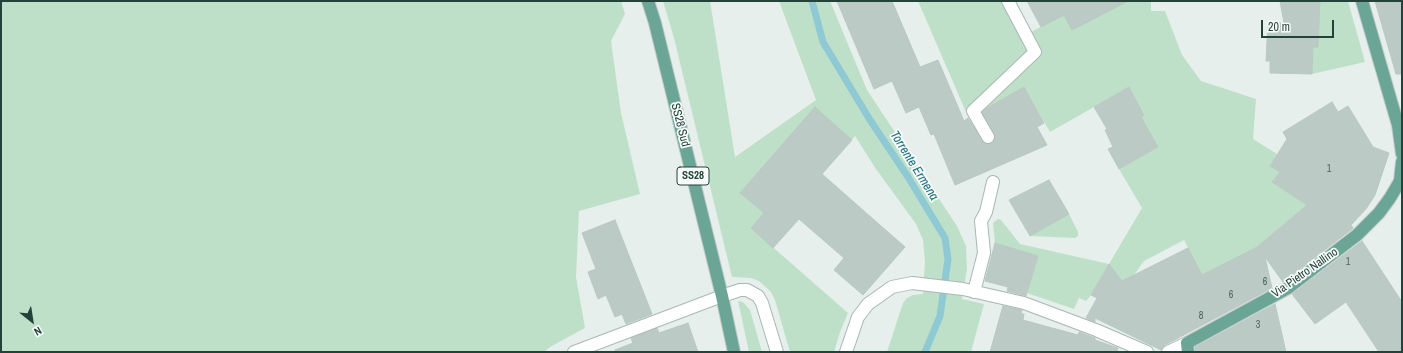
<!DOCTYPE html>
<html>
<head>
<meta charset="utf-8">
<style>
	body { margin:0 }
	#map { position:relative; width:1403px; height:353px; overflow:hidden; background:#e6efeb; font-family:"Archivo Narrow",sans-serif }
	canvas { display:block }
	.frame { position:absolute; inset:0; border:2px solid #24423a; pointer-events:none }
	.north { position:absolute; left:12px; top:301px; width:40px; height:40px; -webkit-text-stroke:3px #f7fbf9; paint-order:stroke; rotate:150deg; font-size:11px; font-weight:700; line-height:16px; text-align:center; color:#24423a }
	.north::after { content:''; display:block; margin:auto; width:14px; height:18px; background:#24423a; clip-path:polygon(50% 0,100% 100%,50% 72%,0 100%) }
	.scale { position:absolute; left:1261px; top:20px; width:73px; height:18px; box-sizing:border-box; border:2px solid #24423a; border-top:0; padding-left:5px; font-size:12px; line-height:14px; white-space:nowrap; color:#24423a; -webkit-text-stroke:3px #f7fbf9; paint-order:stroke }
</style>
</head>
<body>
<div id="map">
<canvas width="1403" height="353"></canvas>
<div class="frame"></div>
<div class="north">N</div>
<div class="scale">20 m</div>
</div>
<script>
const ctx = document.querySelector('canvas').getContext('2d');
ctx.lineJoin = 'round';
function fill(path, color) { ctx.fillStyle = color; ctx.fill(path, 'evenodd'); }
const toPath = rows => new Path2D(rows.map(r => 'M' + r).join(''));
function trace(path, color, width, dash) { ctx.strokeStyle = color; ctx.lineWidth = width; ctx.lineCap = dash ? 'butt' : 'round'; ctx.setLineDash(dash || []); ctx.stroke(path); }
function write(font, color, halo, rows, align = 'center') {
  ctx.font = font + ' "Archivo Narrow",sans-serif'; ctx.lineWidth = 3.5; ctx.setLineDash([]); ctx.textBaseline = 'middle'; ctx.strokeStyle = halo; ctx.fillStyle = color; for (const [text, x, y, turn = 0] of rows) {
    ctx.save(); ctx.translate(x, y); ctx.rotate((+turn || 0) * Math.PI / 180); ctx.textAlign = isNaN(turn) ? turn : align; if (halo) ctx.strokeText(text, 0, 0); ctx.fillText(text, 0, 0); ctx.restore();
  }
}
const green = toPath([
	[1,1,621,1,625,14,611,41,621,113,640,194,579,211,576,277,585,328,550,347,544,352,1,352],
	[663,1,710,1,735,157,816,100,779,1,830,1,867,90,957,226,966,246,967,269,962,299,984,304,971,352,887,352,903,303,907,298,913,295,923,294,925,261,923,240,916,224,876,169,855,136,852,140,815,108,740,193,764,213,751,228,848,313,840,332,834,352,790,352,775,300,771,292,759,281,751,278,732,277,674,38],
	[918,1,1003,1,1029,51,966,112],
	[1097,1,1151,1,1151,11,1165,11,1182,55,1201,81,1256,99,1253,139,1277,154,1270,166,1280,172,1272,182,1307,205,1257,247,1202,275,1184,240,1144,261,1126,286,1109,264,1091,295,1086,301,1079,298,1074,309,1027,293,1038,256,995,243,993,223,998,219,1001,220,1020,244,1109,264,1142,208,1119,169,1158,147,1141,117,1144,114,1129,87,1050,132,1024,87,985,109,1042,54,1031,32,1064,15,1072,29],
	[1320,1,1348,1,1365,62,1312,74,1313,47,1318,47],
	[1069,214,1078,232,1078,236,1075,238,1030,236],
	[738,301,743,302,750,310,762,352,749,352]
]);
const stream = toPath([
	[812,1,823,42,870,120,908,177,945,238,948,259,940,316,925,352]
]);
const building = toPath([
	[837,1,892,1,920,67,938,60,964,121,968,118,985,144,992,143,995,137,982,112,987,108,1024,87,1044,123,1037,127,1047,145,955,185,934,134,931,135,919,107,906,113,892,81,874,89,837,1],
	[1027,1,1128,1,1072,30,1064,15,1041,27,1027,1],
	[1280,1,1320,1,1318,47,1313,47,1312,74,1270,73,1270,61,1266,61,1268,23,1284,23,1280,1],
	[1375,1,1402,1,1402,74,1396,74,1375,1],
	[1129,87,1144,115,1141,117,1158,147,1119,169,1108,149,1113,147,1105,130,1107,129,1094,107,1129,87],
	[1332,102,1338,112,1348,106,1373,147,1389,153,1375,195,1366,209,1351,225,1353,228,1352,229,1283,282,1265,257,1272,288,1165,345,1161,350,1095,318,1095,322,1086,318,1097,298,1091,295,1109,264,1122,281,1188,248,1202,275,1257,247,1307,205,1272,182,1280,172,1270,166,1287,139,1283,132,1332,102],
	[815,107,852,140,822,174,905,247,863,295,834,270,844,258,799,219,773,248,751,228,764,213,740,193,815,107],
	[1049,180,1069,214,1030,236,1009,200,1049,180],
	[615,220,652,314,626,324,622,314,615,317,606,295,598,299,588,272,596,269,582,233,615,220],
	[1362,241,1402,302,1402,352,1379,352,1346,302,1315,324,1292,294,1362,241],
	[995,243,1038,256,1026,296,1007,291,1008,287,985,281,995,243],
	[1275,304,1286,352,1195,352,1195,347,1275,304],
	[1003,306,1022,310,1021,314,1024,314,1023,320,1078,335,1079,332,1095,338,1095,340,1118,348,1117,352,990,352,1003,306],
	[688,323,698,352,615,352,615,350,633,343,631,338,657,328,659,333,688,323]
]);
const minor = toPath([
	[988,137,973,111,1035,52,1008,1],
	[974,292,984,253,981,221,986,212,993,182],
	[574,352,722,296,740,290,747,290,758,296,762,303,777,352],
	[846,352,858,317,868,304,892,287,912,283,963,289,1024,303,1096,330,1147,352],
	[1168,352,1187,343]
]);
const major = toPath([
	[648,1,655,23,722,296,734,352],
	[1362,1,1398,125,1402,154],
	[1188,352,1187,343,1288,288,1357,235,1379,213,1390,198,1400,181,1402,162]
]);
const numberNames = [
	["1",1329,169],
	["1",1348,262],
	["6",1265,282],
	["6",1231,295],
	["8",1201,316],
	["3",1258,325]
];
const shields = [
	[693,176,32]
];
const shieldNames = [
	["SS28",693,176]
];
const streetNames = [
	["SS28 Sud",680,125,76],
	["Via Pietro Nallino",1305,273,-35]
];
const waterNames = [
	["Torrente Ermena",914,166,58]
];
fill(green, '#bfe0c8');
trace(stream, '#8ec9d4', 7);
fill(building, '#bbcac4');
trace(building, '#b8c9c2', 1);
trace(minor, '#a8b8b2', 14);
trace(major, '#c2cac8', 14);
trace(minor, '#fff', 12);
trace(major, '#6aa596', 12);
write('10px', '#4a645c', null, numberNames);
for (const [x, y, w] of shields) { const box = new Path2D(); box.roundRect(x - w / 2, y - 9, w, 18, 3); ctx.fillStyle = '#f7fbf9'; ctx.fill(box); trace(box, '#24423a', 1); }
write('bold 11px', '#24423a', null, shieldNames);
write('12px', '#24423a', '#f7fbf9', streetNames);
write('italic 13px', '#1c6f80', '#f7fbf9', waterNames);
</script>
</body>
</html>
